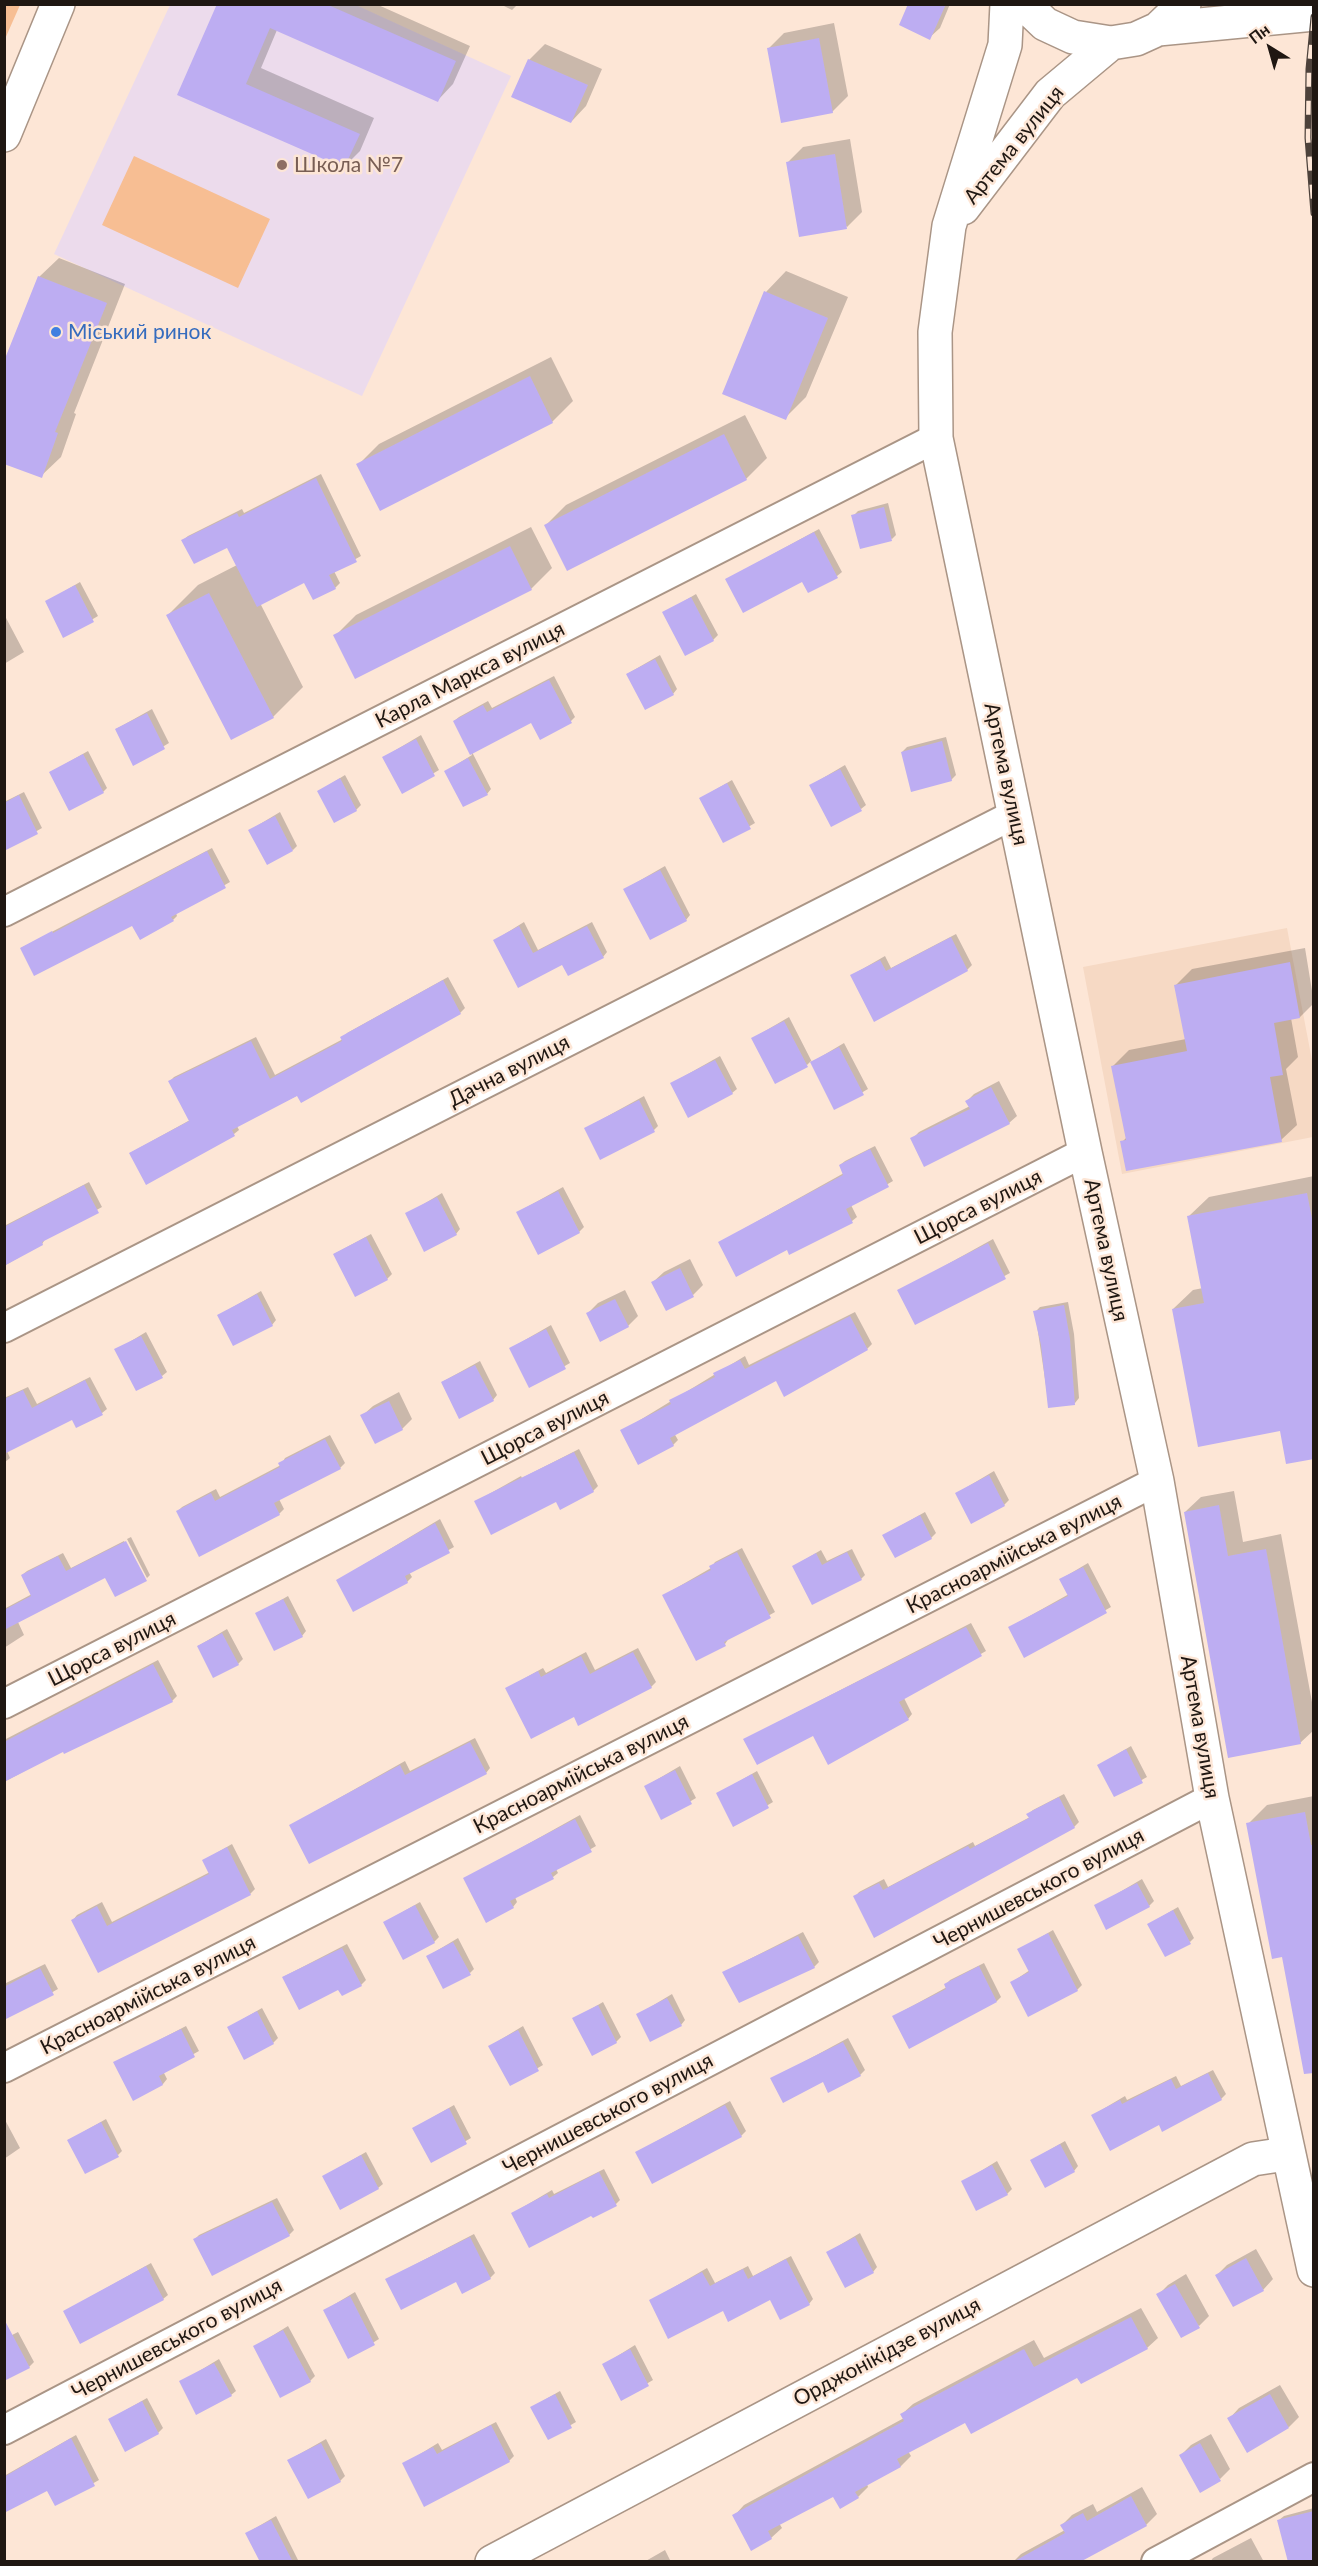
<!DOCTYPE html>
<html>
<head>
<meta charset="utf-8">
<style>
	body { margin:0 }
	#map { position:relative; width:1318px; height:2566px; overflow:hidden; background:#fde6d6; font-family:Lato,sans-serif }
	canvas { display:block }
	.frame { position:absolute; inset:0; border:6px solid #1f1712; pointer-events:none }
	.north { position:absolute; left:1240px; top:18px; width:60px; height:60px; -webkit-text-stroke:4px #fde6d6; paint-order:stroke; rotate:323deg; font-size:16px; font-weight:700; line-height:24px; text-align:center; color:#1f1712 }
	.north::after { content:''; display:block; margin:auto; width:21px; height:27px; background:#1f1712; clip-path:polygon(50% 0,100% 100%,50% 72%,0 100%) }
</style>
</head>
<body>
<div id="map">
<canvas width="1318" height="2566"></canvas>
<div class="frame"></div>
<div class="north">Пн</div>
</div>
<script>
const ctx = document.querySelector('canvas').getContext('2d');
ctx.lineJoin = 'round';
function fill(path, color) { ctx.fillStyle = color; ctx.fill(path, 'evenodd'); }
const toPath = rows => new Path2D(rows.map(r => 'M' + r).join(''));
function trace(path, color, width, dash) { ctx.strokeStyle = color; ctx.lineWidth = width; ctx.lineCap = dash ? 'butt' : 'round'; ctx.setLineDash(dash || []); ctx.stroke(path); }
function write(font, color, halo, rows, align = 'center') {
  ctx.font = font + ' Lato,sans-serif'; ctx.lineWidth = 5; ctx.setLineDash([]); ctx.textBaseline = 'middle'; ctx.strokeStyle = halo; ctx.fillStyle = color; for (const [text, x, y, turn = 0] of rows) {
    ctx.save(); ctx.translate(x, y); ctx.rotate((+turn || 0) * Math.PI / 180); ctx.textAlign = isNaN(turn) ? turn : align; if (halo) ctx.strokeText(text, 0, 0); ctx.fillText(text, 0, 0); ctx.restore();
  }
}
const built = toPath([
	[1287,928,1313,1066,1313,1137,1122,1174,1083,967]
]);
const education = toPath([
	[170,5,356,5,511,76,362,396,54,254]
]);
const green = toPath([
	[5,4,20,5,5,39,4,5],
	[134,156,270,219,238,288,102,225]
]);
const shadow = toPath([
	[218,4,376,4,470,46,453,84,438,100,277,30,261,68,374,118,360,151,344,167,179,94],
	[500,4,518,4,512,10],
	[910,4,950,4,940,28,929,38],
	[834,23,848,96,832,112,769,48,784,33],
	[545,44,602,69,586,106,571,122,529,60],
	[850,139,862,212,847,227,788,162,803,147],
	[59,258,125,284,74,413,76,414,61,457,41,476,39,277],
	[786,271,848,297,806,397,785,418,766,292],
	[551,357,573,401,552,422,358,465,379,444],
	[745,415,767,458,746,479,545,526,566,505],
	[321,474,361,556,334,571,340,583,335,588,305,581,260,603,303,687,273,717,168,615,198,585,237,565,228,546,183,540,188,536,242,509,244,513],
	[888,503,896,535,892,539,853,516,858,511],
	[531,527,552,568,531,589,335,636,356,615],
	[819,529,842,572,837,576,803,580,727,579],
	[80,582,98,616,64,636,46,602],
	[696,594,718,635,713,640,664,613],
	[5,616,24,652,4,664,4,616],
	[660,655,677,689,673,694,627,674],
	[554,676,575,717,571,721,532,721,472,752,491,789,487,794,446,771,472,755,454,721,459,717,488,701,492,708],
	[152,709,169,743,134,764,116,729],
	[421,735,439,770,402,792,384,757],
	[946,737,956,775,951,780,902,752,907,747],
	[88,751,107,788,103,792,51,772],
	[845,765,866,805,861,809,811,785],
	[345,775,361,805,356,810,319,791],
	[732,780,755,823,724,841,701,798],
	[24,792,42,828,9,847,4,837,4,802],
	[280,812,297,846,293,850,250,830],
	[212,848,230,882,176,913,177,916,173,920,133,924,21,948],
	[665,866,690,915,686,920,625,889],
	[524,922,538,950,592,922,607,952,603,957,562,963,519,986,495,940],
	[956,934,972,965,967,970,852,975,885,956,891,968],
	[1305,948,1314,1003,1300,1017,1291,1018,1298,1057,1286,1069,1297,1125,1281,1140,1122,1142,1127,1137,1113,1066,1129,1050,1186,1039,1176,985,1192,969],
	[448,977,465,1008,460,1013,237,1126,239,1130,234,1134,130,1153,190,1120,170,1081,174,1077,256,1037,275,1075,343,1039,347,1033],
	[789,1017,812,1062,844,1043,868,1089,835,1108,811,1061,807,1065,753,1038],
	[720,1056,737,1089,732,1093,672,1083],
	[999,1081,1017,1116,1009,1123,912,1139,919,1132,970,1106,967,1101,974,1094],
	[644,1096,658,1126,654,1130,586,1128],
	[875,1146,893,1181,851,1205,857,1217,852,1221,790,1253,787,1248,720,1242,844,1173,840,1165,845,1161],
	[1314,1176,1314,1457,1281,1429,1173,1309,1193,1290,1203,1288,1189,1216,1209,1197],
	[89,1182,102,1207,46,1238,42,1244,4,1266,4,1226],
	[563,1187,584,1227,579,1232,518,1212],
	[442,1193,460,1229,456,1234,407,1214],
	[371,1234,392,1274,387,1279,334,1254],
	[993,1239,1010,1273,916,1323,899,1291],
	[690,1259,703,1285,693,1295,653,1282,664,1272],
	[625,1290,638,1316,628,1326,588,1313,598,1303],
	[261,1291,276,1320,272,1325,219,1315],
	[1068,1302,1074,1334,1079,1398,1075,1403,1049,1406,1035,1312,1040,1307],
	[855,1312,872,1344,867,1349,776,1379,674,1433,678,1440,673,1445,622,1431,745,1356,749,1365],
	[551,1325,570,1363,530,1386,511,1348],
	[146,1332,167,1372,162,1376,116,1350],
	[480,1361,497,1395,493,1400,442,1382],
	[90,1377,107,1409,102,1413,72,1418,7,1451,10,1458,4,1463,4,1398,28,1387,37,1404],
	[399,1392,412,1419,402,1429,362,1416,373,1406],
	[330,1435,345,1463,340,1468,279,1499,284,1509,279,1514,200,1555,178,1511,182,1507,216,1489,220,1497,281,1465,285,1458],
	[579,1449,598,1486,593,1491,475,1502,521,1476,522,1478],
	[994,1471,1009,1500,1004,1505,957,1493],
	[1234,1491,1243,1542,1281,1534,1314,1713,1314,1730,1300,1743,1185,1512,1201,1497],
	[925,1512,936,1533,931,1538,884,1535],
	[440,1519,454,1547,409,1572,412,1577,407,1582,338,1580],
	[131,1537,150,1575,147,1578,127,1539],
	[124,1541,145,1580,106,1576,18,1622,24,1635,4,1648,4,1609,32,1594,22,1575,27,1571,63,1553,71,1568],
	[742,1548,775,1612,729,1638,725,1644,697,1659,664,1595,711,1568,715,1562],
	[852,1549,865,1575,861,1579,794,1566,821,1550,827,1561],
	[1088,1563,1111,1607,1025,1656,1010,1627,1069,1594,1061,1579],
	[288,1596,306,1631,302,1636,257,1614],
	[971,1623,986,1651,904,1698,912,1714,908,1719,813,1734,745,1739],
	[227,1629,243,1659,238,1664,198,1646],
	[638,1648,656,1682,651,1687,574,1715,507,1688,543,1668,546,1673,586,1652,595,1670],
	[158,1660,177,1696,172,1701,64,1750,4,1782,4,1740],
	[475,1738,490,1768,486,1773,291,1825,405,1761,410,1771],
	[1131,1746,1147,1777,1115,1795,1099,1765],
	[680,1766,696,1798,662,1818,646,1786],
	[757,1771,773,1802,734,1825,717,1794],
	[1064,1794,1079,1822,1074,1827,875,1935,855,1897,859,1892,884,1879,888,1887,973,1842,975,1846,1030,1817,1028,1814,1033,1810],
	[1314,1796,1314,2037,1283,1955,1248,1824,1267,1805],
	[580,1815,596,1846,556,1869,558,1873,553,1877,515,1897,517,1902,513,1907,465,1879],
	[232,1844,255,1889,250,1894,99,1971,73,1920,77,1915,102,1902,112,1922,210,1872,204,1860],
	[1142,1879,1154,1901,1149,1906,1096,1906],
	[420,1902,439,1937,434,1942,385,1922],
	[1178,1907,1194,1938,1190,1942,1149,1924],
	[1053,1930,1082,1985,1077,1990,1012,1982,1030,1970,1019,1950],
	[803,1932,819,1962,814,1967,724,1972],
	[458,1938,474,1969,470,1973,428,1956],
	[347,1944,366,1980,361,1985,342,1994,339,1987,283,1977],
	[984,1963,1001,1997,997,2001,894,2016,947,1987,945,1985,950,1980],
	[45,1964,58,1989,4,2019,4,1984],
	[672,1994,685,2020,681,2025,637,2015],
	[603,2002,621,2037,616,2042,574,2019],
	[262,2008,278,2038,273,2043,229,2027],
	[186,2026,199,2051,163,2071,167,2079,163,2084,133,2099,115,2063],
	[523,2026,543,2065,510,2084,490,2046],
	[848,2038,865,2070,860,2075,823,2080,772,2079],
	[1213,2070,1226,2094,1221,2099,1160,2123,1093,2115,1125,2096,1127,2100,1176,2076,1181,2086],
	[730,2101,746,2131,741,2136,637,2152],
	[454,2105,471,2138,431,2161,414,2128],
	[4,2118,20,2148,4,2159],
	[106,2119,122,2151,118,2155,69,2140],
	[1065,2141,1078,2166,1074,2171,1032,2160],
	[366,2152,383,2184,378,2188,324,2176],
	[997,2161,1012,2189,1007,2194,963,2182],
	[604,2169,620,2200,616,2204,513,2213,552,2190,554,2194],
	[277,2198,294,2230,289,2235,195,2239,199,2235],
	[860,2233,877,2267,873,2272,828,2252],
	[474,2234,495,2273,490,2278,387,2279],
	[1256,2249,1273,2279,1263,2290,1217,2275,1227,2265],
	[791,2256,813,2299,809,2304,770,2298,723,2309,650,2301,707,2268,715,2283,748,2266,753,2276],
	[151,2263,168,2295,163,2299,65,2311],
	[1186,2274,1209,2316,1199,2326,1158,2295,1168,2285],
	[355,2292,379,2339,349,2357,325,2310],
	[1141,2308,1158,2338,1147,2348,966,2421,908,2451,911,2456,901,2466,867,2484,868,2487,858,2497,834,2495,779,2523,782,2528,771,2538,734,2516,744,2505,904,2418,902,2414,913,2404,1034,2340,1044,2358],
	[288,2326,315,2376,310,2381,254,2347],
	[18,2332,34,2362,29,2367,4,2339],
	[635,2345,653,2380,621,2399,603,2365],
	[219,2359,236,2391,231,2395,181,2382],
	[1280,2385,1299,2417,1289,2427,1229,2419,1239,2408],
	[560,2391,576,2422,548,2438,532,2407],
	[147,2398,163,2428,158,2433,110,2419],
	[496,2422,514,2456,509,2461,404,2464,438,2443,442,2450],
	[1211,2434,1230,2469,1220,2479,1181,2455,1191,2445],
	[76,2435,99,2480,56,2504,48,2489,4,2511,4,2476],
	[326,2439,345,2476,340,2481,289,2460],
	[1142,2487,1157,2514,1146,2525,1079,2562,1013,2562,1021,2554,1065,2530,1062,2525,1072,2515,1093,2504,1097,2512],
	[1314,2508,1314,2562,1279,2520,1284,2516],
	[276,2516,299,2562,262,2562,247,2533],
	[1251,2538,1264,2562,1210,2562,1213,2558],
	[665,2550,671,2562,644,2562]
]);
const building = toPath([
	[217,4,326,4,456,61,438,102,270,28,246,84,360,134,344,168,177,95],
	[908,4,946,4,930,40,899,25],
	[819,38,833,113,781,123,767,48],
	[528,59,588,85,571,123,511,97],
	[835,154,847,229,799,237,786,162],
	[38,276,107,303,55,432,58,433,42,478,4,464,4,361],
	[764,291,828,318,786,420,722,394],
	[530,376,553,423,380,511,356,464],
	[724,434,747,480,567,571,544,525],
	[316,478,357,562,329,575,336,589,313,600,304,583,257,607,227,548,194,564,181,540,237,513,239,517],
	[884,507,892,541,860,549,851,515],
	[814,532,838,578,808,593,802,582,743,613,725,579],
	[510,546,532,590,355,679,333,635],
	[75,585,94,622,63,638,45,601],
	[209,593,274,718,231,740,166,615],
	[691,597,714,641,685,656,662,612],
	[655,659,674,695,645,710,626,674],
	[549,680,572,723,540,740,531,723,470,755,453,721,483,705,487,712],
	[147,713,165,749,133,766,115,729],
	[416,739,435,776,402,794,382,757],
	[942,741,952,781,911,792,901,752],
	[83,754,104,793,69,811,49,772],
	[468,758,488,795,463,807,444,771],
	[840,769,862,811,831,827,809,785],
	[340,778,357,811,334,823,317,791],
	[727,783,751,829,723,843,699,798],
	[19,795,38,834,4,851,4,803],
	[275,816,293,851,267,865,248,830],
	[207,851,226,888,171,917,174,921,140,940,132,926,34,976,20,948,52,931,53,933],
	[660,870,687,921,650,940,623,889],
	[519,926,533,953,587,926,604,958,568,976,562,965,518,988,493,940],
	[951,937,968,971,874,1022,850,975,880,960,886,971],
	[1290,962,1300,1018,1274,1023,1283,1075,1270,1077,1282,1142,1126,1171,1120,1141,1126,1140,1111,1066,1187,1051,1174,985],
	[443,980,461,1014,301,1103,297,1096,232,1130,235,1136,146,1185,129,1153,189,1121,168,1081,251,1041,270,1079,342,1041,340,1037],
	[784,1021,808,1067,775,1084,751,1038],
	[839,1047,864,1095,834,1110,810,1062],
	[715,1060,733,1094,688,1118,670,1083],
	[991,1087,1010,1124,924,1167,910,1138,970,1109,965,1101],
	[639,1100,655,1132,600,1160,584,1128],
	[870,1149,889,1187,846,1209,853,1223,789,1255,787,1250,736,1277,718,1242,843,1175,839,1165],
	[84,1185,99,1213,42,1242,43,1245,4,1266,4,1227],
	[558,1191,580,1233,538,1255,516,1212],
	[1307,1193,1314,1229,1314,1459,1286,1464,1280,1431,1198,1447,1172,1309,1204,1303,1187,1216],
	[437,1197,457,1235,424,1252,405,1213],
	[366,1237,388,1280,355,1297,333,1254],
	[988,1243,1006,1279,915,1325,897,1290],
	[680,1268,694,1297,666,1311,651,1282],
	[257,1294,273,1326,233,1346,217,1315],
	[615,1299,629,1327,600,1342,586,1313],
	[1064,1305,1070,1339,1075,1405,1048,1408,1041,1345,1033,1311],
	[850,1316,868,1350,784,1397,776,1381,670,1438,674,1446,638,1465,620,1430,671,1404,669,1400,715,1377,713,1373,740,1360,745,1369],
	[546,1329,566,1369,529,1388,509,1348],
	[141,1336,163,1378,136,1391,114,1349],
	[475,1365,494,1401,459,1419,441,1382],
	[85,1380,103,1415,76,1428,72,1420,4,1454,4,1399,23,1390,32,1408],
	[389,1401,403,1430,375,1444,360,1415],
	[325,1439,341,1469,274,1503,280,1515,199,1557,176,1511,211,1493,215,1501,280,1467,278,1463],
	[574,1452,594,1492,560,1510,556,1502,491,1535,474,1501],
	[989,1475,1005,1506,971,1524,955,1493],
	[1219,1505,1228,1556,1266,1549,1301,1744,1228,1758,1184,1512],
	[920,1515,932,1539,895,1558,882,1535],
	[435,1523,450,1553,405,1576,408,1583,353,1612,336,1580],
	[126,1541,147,1581,115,1597,105,1578,4,1630,4,1610,31,1596,21,1575,58,1556,66,1571],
	[737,1552,771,1618,724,1642,726,1646,696,1661,662,1595,711,1570,709,1566],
	[847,1552,862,1580,812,1605,792,1566,816,1553,822,1565],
	[1083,1567,1107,1613,1024,1658,1008,1627,1068,1596,1059,1579],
	[283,1599,303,1637,274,1651,255,1613],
	[966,1627,982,1656,899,1702,909,1720,828,1765,813,1736,757,1765,743,1739],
	[222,1633,239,1665,213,1678,197,1646],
	[633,1652,652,1688,578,1726,574,1717,531,1739,505,1688,538,1671,541,1677,581,1656,590,1674],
	[153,1664,173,1702,64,1754,63,1752,4,1782,4,1742],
	[470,1742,487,1774,309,1864,289,1825,400,1765,405,1775],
	[1126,1749,1143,1783,1114,1797,1097,1765],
	[675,1770,692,1804,661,1820,644,1786],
	[752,1774,769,1808,733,1827,716,1793],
	[1059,1797,1075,1828,874,1938,853,1896,879,1883,883,1890,968,1846,970,1849,1029,1818,1026,1814],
	[1305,1812,1311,1845,1314,1845,1314,2073,1304,2074,1282,1957,1272,1959,1246,1823],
	[575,1819,592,1852,551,1873,554,1879,510,1901,514,1908,486,1923,463,1878],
	[227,1847,251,1895,98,1973,71,1920,97,1906,107,1926,209,1874,202,1860],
	[1137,1883,1150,1907,1106,1930,1094,1905],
	[415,1905,435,1943,403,1960,383,1922],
	[1173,1910,1191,1944,1165,1957,1147,1924],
	[1048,1933,1078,1991,1028,2017,1010,1982,1029,1972,1017,1949],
	[798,1936,815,1968,739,2003,722,1972],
	[453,1942,471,1975,443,1989,426,1956],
	[342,1948,362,1986,342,1996,338,1990,299,2010,282,1977],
	[979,1966,997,2002,909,2049,892,2016,946,1989,944,1984],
	[40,1968,54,1995,4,2020,4,1987],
	[667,1998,682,2026,650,2042,636,2014],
	[598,2005,617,2043,592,2056,572,2018],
	[257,2011,274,2044,244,2060,227,2027],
	[181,2029,195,2057,159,2076,163,2085,133,2101,113,2062],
	[518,2030,539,2071,510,2086,488,2046],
	[843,2042,861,2076,828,2093,823,2082,783,2103,770,2078],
	[1208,2073,1222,2100,1162,2132,1159,2125,1110,2151,1091,2115,1120,2100,1122,2104,1171,2079,1176,2089],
	[725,2105,742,2137,652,2184,635,2152],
	[449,2108,467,2144,431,2163,412,2128],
	[101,2122,119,2157,85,2174,67,2140],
	[1060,2144,1075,2172,1045,2188,1030,2160],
	[361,2155,379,2189,340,2210,322,2176],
	[992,2165,1008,2195,976,2211,961,2181],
	[599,2172,617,2206,593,2218,591,2216,529,2248,511,2213,547,2194,549,2198],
	[272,2202,290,2236,212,2276,193,2239],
	[470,2237,491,2279,462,2294,456,2282,401,2310,385,2279],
	[855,2237,874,2273,845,2288,826,2252],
	[1246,2258,1264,2291,1233,2307,1215,2275],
	[786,2259,810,2305,780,2320,770,2300,728,2322,723,2311,668,2339,649,2300,702,2272,710,2286,743,2269,748,2279],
	[146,2266,164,2300,80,2344,63,2311],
	[1175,2284,1200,2328,1181,2338,1156,2294],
	[350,2296,375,2345,348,2359,323,2310],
	[1131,2317,1148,2349,1081,2384,1077,2378,971,2434,965,2423,897,2459,901,2467,855,2492,859,2498,840,2509,833,2497,768,2531,772,2539,751,2551,732,2515,904,2421,900,2414,1024,2349,1034,2367],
	[4,2319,30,2368,4,2381],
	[283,2330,311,2382,280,2398,253,2346],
	[630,2349,649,2386,621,2401,602,2364],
	[214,2363,232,2396,196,2415,179,2381],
	[555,2394,572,2428,548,2440,530,2407],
	[1270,2394,1289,2428,1247,2453,1227,2418],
	[142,2401,159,2434,125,2452,108,2419],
	[491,2425,510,2462,424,2507,402,2463,433,2447,437,2454],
	[71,2438,95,2486,55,2506,47,2491,4,2513,4,2477],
	[321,2443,341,2482,308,2499,287,2460],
	[1200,2443,1221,2481,1200,2493,1179,2455],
	[1131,2496,1147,2526,1080,2562,1013,2562,1065,2533,1060,2525,1083,2513,1087,2521],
	[1314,2511,1314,2562,1288,2562,1277,2520],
	[271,2520,293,2562,260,2562,245,2533]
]);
const minor = toPath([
	[4,912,936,438],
	[4,1328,1015,814],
	[4,1704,1085,1152],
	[4,2068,1157,1481],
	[4,2430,1212,1798],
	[1156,2562,1314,2477]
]);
const tertiary = toPath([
	[4,135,58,4]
]);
const secondary = toPath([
	[1007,4,1005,45,949,226,935,332,936,438,1085,1152,1157,1481,1212,1798,1314,2270],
	[1024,4,1045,24,1073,37,1111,43,1136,39,1158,29,1184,4],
	[1158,29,1314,14],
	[963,208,1050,94,1111,43],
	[492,2562,1253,2159,1286,2154]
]);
const rail = toPath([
	[1314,17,1309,69,1308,138,1314,213]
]);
const markers = [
	[282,165,6,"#8d6e63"],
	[56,332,6,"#3f7fe0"]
];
const streetNames = [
	["Артема вулиця",1014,145,-51],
	["Карла Маркса вулиця",470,675,-27],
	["Артема вулиця",1006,774,78],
	["Дачна вулиця",509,1071,-27],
	["Щорса вулиця",978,1207,-27],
	["Артема вулиця",1106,1250,78],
	["Щорса вулиця",545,1428,-27],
	["Красноармійська вулиця",1014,1554,-27],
	["Щорса вулиця",112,1649,-27],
	["Артема вулиця",1200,1727,80],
	["Красноармійська вулиця",581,1774,-27],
	["Чернишевського вулиця",1039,1889,-28],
	["Красноармійська вулиця",148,1995,-27],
	["Чернишевського вулиця",608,2114,-28],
	["Чернишевського вулиця",177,2339,-28],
	["Орджонікідзе вулиця",887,2352,-28]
];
const educationNames = [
	["Школа №7",294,165]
];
const shopNames = [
	["Міський ринок",68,332]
];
fill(built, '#f6d9c4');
fill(education, '#ecdbec');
fill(green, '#f7be93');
fill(shadow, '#0003');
fill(building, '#bdadf2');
trace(minor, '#aa9586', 32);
trace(tertiary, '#aa9586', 36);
trace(secondary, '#aa9586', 36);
trace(minor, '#fff', 28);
trace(tertiary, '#fff', 33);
trace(secondary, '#fff', 33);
trace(rail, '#4d423b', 7);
trace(rail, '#fde6d6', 4.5, [14]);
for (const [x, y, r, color] of markers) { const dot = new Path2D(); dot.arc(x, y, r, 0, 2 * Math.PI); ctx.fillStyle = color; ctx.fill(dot); trace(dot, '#fde6d6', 2); }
write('21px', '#1f1712', '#fde6d6', streetNames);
write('21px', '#785e54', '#fde6d6', educationNames, 'left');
write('21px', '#366cbe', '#fde6d6', shopNames, 'left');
</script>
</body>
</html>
